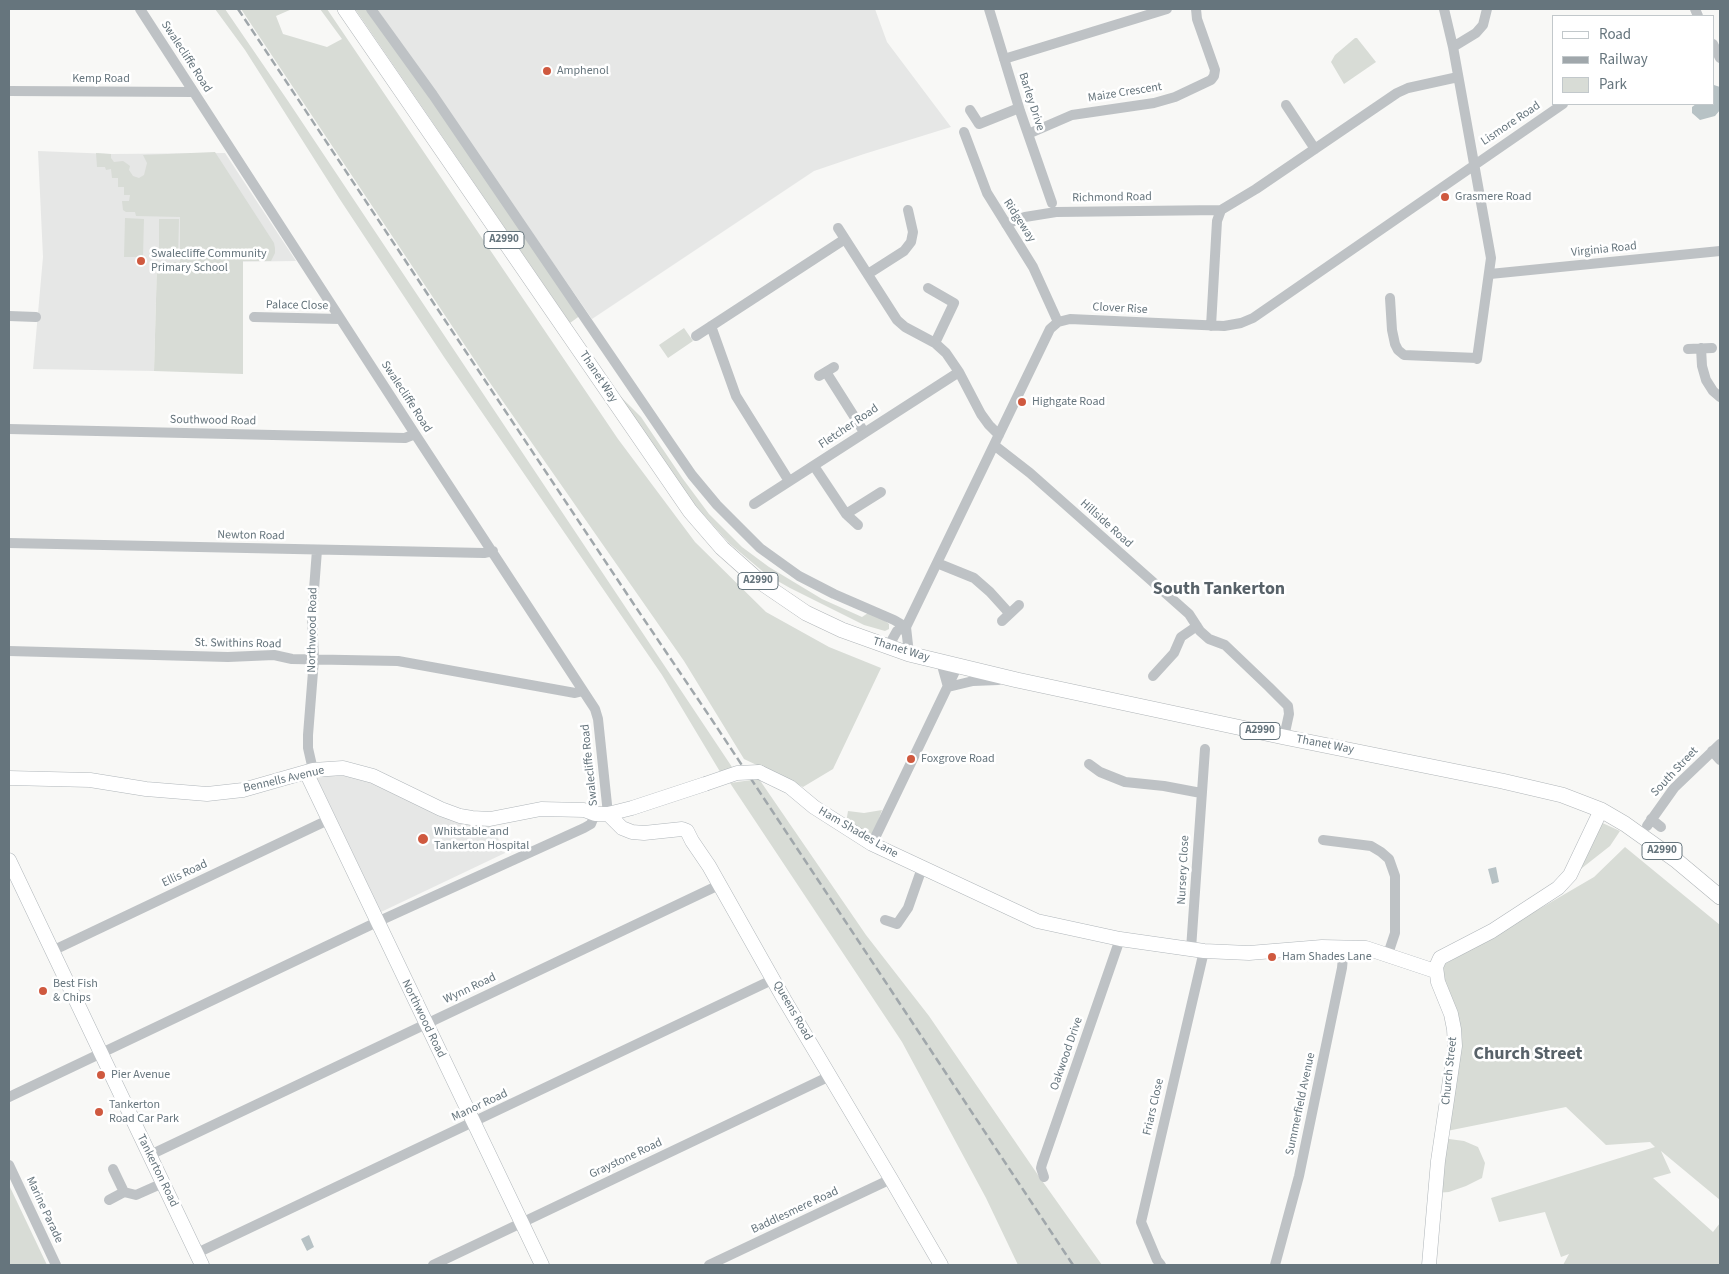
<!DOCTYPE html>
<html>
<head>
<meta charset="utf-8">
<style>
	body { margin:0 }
	#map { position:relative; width:1729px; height:1274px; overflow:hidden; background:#f8f8f6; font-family:"Source Sans 3",sans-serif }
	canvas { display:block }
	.frame { position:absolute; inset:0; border:10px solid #66757d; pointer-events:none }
	.legend { position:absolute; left:1552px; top:15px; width:162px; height:90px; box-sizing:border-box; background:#fff; border:1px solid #c2c8cb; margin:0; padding:6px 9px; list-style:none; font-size:15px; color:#66757d }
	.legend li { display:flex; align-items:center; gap:10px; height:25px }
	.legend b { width:25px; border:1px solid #c2c8cb }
</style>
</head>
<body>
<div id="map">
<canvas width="1729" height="1274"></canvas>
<div class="frame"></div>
<ul class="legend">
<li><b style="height:6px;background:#fff"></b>Road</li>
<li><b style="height:6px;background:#a0a7ab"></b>Railway</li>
<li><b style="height:14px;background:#d8dcd6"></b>Park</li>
</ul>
</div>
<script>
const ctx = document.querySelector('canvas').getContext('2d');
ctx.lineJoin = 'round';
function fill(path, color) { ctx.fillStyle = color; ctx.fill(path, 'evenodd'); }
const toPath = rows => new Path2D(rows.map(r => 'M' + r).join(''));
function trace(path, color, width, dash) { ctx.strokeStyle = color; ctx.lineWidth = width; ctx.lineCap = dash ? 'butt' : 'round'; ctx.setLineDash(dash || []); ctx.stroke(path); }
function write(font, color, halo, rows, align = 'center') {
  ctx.font = font + ' "Source Sans 3",sans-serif'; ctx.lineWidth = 5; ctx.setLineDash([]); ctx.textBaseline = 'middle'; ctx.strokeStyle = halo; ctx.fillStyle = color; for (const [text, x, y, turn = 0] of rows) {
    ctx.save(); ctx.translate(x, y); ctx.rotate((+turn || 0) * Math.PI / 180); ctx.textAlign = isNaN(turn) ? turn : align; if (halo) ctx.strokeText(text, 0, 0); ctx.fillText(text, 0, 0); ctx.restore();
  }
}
const built = toPath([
	[377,9,875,9,887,42,951,127,864,154,814,171,592,319],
	[38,151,111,154,225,153,296,261,157,263,154,371,33,369,43,257],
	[332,775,350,776,365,780,492,825,505,853,381,912,317,778]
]);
const green = toPath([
	[215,9,225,9,288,101,734,770,722,775,662,675,444,357,339,198,245,50],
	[241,9,292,9,276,16,283,34,327,47,342,39,320,9,327,9,618,439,695,542,766,612,829,647,881,668,833,769,803,787,744,759,684,661,488,380],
	[355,9,370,9,581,315,570,323],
	[1355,38,1357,38,1376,62,1344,84,1331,62,1335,55],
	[215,152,274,243,275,248,275,253,271,261,243,261,243,374,154,371,157,263,180,262,180,217,136,216,135,212,126,212,123,210,122,201,129,201,130,195,124,195,124,187,118,187,118,178,112,178,111,169,106,170,105,167,97,167,96,153,111,154,111,158,114,162,123,161,126,163,130,166,129,170,133,176,139,178,144,175,147,163,143,155],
	[125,218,144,219,143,257,124,257],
	[159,219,179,219,178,258,159,258],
	[684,328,693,341,668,358,659,345],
	[609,385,641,417,683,479,709,514,742,547,769,567,822,599,862,617,868,613,884,620,889,624,889,629,885,631,864,625,790,588,767,575,729,543,695,505],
	[759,779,866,935,929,1016,1038,1175,1102,1265,1018,1265,986,1198,902,1042,730,783],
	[882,810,874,832,871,835,867,835,846,823,848,811,864,813],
	[1596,820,1620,831,1610,846,1563,883],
	[1625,847,1720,925,1720,1200,1661,1151,1671,1173,1653,1178,1713,1232,1720,1223,1720,1265,1563,1265,1569,1254,1561,1257,1545,1212,1499,1222,1491,1198,1655,1147,1650,1142,1606,1145,1566,1107,1447,1131,1458,1023,1441,973,1445,964,1594,877],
	[1442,1138,1464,1141,1478,1147,1485,1163,1482,1178,1466,1186,1449,1192,1435,1193],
	[9,1185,47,1265,9,1265]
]);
const water = toPath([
	[1714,85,1720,87,1720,110,1715,116,1700,120,1692,113,1692,107,1696,104,1713,104,1713,87],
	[1496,867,1499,882,1492,884,1488,869],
	[309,1235,314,1247,307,1251,301,1239]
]);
const street = toPath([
	[140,9,415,434,595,709,598,719,608,814],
	[371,9,433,95,670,443,692,475,717,505,760,548,799,576,834,594,894,620,906,627],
	[989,9,1020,111,1052,203],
	[1444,9,1453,47,1491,258,1477,359],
	[1695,9,1698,16],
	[1713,44,1720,58],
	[1453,47,1476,33,1483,25,1487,9],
	[1004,59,1167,9],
	[9,91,193,92],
	[1286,105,1315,149],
	[970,110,979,124,1019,108],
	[964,132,987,193,1033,267,1058,322],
	[1028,134,1072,115,1154,103,1175,97,1211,80,1214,76,1215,70,1197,19,1196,9],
	[1006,224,1025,217,1056,212,1221,210],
	[838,228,897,320,905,327,935,343,946,353,959,372,981,414,989,425,999,435],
	[868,274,904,251,911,242,913,232,908,210],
	[1490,274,1720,251],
	[928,288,954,303,935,343],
	[1390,298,1392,330,1395,344,1398,350,1404,355,1477,358],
	[9,316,36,317],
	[254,317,340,319],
	[711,326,736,396,789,481],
	[1211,326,1217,221,1221,210,1256,189,1397,93,1408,88,1458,77],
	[696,336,845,239],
	[1701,348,1702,366,1706,380,1713,391,1720,397],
	[1688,349,1712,348],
	[826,372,864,432],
	[819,376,834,367],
	[9,429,405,438,415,434],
	[994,445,1030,473,1189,614,1200,631,1209,639,1225,645,1269,687,1288,706,1289,714,1284,737],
	[814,466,846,514,858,525],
	[754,504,959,372],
	[846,514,881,492],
	[9,543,484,553,493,551],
	[937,563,974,578,990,592,1009,613],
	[1002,621,1019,605],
	[888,647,897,631,906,627],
	[9,651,228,657,274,655,292,659,398,661,575,693,583,691],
	[909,654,906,627,1050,329,1058,322,1070,319,1224,326,1241,323,1253,318,1563,104],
	[941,662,948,687],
	[1153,676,1174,653,1181,637,1197,626],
	[948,687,973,681,998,680],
	[1712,751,1720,760],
	[1089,764,1100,772,1125,782,1164,786,1201,793],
	[313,770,308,748,308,735,314,659,312,616,317,550],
	[1651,819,1661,827],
	[1647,826,1674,788,1720,744],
	[1323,840,1371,846,1381,852,1389,859,1395,876,1395,933,1388,954],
	[872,844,958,665],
	[885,920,897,924,908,908,922,868],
	[1191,949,1205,749],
	[52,951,328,820],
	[9,1097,377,922,584,828,591,824,595,814],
	[150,1155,719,885],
	[9,1165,56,1265],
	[113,1169,124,1192,136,1195,163,1183],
	[1044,1177,1041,1168,1042,1164,1120,939],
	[109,1200,124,1192],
	[197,1253,774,979],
	[433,1265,830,1076],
	[709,1265,891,1179],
	[1161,1265,1157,1260,1141,1222,1204,951],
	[1275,1265,1299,1176,1342,968,1344,946]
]);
const secondary = toPath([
	[306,772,542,1265],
	[759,772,790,787,814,807,872,844,1037,921,1120,939,1204,951,1249,953,1322,947,1366,948,1435,971],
	[9,778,90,780,146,789,207,794,243,790,313,770,343,768,373,776,441,809,460,816,472,818,490,819,541,809,584,810,595,814,608,814,632,808,705,784],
	[608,814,622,828,632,832,644,833,682,829,687,831,692,841,709,866,784,999,891,1179,941,1265],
	[9,860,202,1265],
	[1429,1265,1438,1161,1455,1046,1454,1029,1451,1014,1438,982,1436,967,1440,958,1492,931,1558,888,1570,875,1601,810]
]);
const primary = toPath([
	[345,9,690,511,722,548,759,581,806,613,842,630,909,654,1017,680,1284,737,1502,781,1562,795,1601,810,1625,824,1677,861,1720,897]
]);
const rail = toPath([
	[238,9,635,606,712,720,1073,1265]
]);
const secondaryBridge = toPath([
	[705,784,737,773,759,772]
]);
const markers = [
	[547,71,5,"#cf593f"],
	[1445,197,5,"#cf593f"],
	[141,261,5,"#cf593f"],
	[1022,402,5,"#cf593f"],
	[911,759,5,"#cf593f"],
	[423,839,6,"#cf593f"],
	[1272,957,5,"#cf593f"],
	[43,991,5,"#cf593f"],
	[101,1075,5,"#cf593f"],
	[99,1112,5,"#cf593f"]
];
const shields = [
	[504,240,40],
	[758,581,40],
	[1260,731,40],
	[1662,851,40]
];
const shieldNames = [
	["A2990",504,240],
	["A2990",758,581],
	["A2990",1260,731],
	["A2990",1662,851]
];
const streetNames = [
	["Swalecliffe Road",186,57,57],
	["Kemp Road",101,79],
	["Maize Crescent",1125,93,-9],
	["Barley Drive",1031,102,72],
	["Lismore Road",1511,124,-34],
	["Richmond Road",1112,198,-1],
	["Ridgeway",1019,221,57],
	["Virginia Road",1604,250,-6],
	["Palace Close",297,306,1],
	["Clover Rise",1120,309,3],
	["Thanet Way",598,377,56],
	["Swalecliffe Road",406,397,57],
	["Southwood Road",213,421,1],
	["Fletcher Road",849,427,-34],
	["Hillside Road",1106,524,42],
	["Newton Road",251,536,1],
	["Northwood Road",313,630,-89],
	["St. Swithins Road",238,644,1],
	["Thanet Way",901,650,17],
	["Thanet Way",1325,745,11],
	["Swalecliffe Road",590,765,-96],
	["South Street",1675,772,-47],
	["Bennells Avenue",284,780,-13],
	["Ham Shades Lane",858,833,30],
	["Nursery Close",1184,870,-87],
	["Ellis Road",185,874,-25],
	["Wynn Road",470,989,-25],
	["Queens Road",792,1011,60],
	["Northwood Road",423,1019,64],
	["Oakwood Drive",1067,1054,-71],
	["Church Street",1450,1071,-84],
	["Summerfield Avenue",1301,1104,-78],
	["Manor Road",480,1106,-25],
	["Friars Close",1154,1107,-77],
	["Graystone Road",626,1159,-25],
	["Tankerton Road",157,1171,64],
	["Marine Parade",44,1210,65],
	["Baddlesmere Road",795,1211,-25]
];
const poiNames = [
	["Amphenol",557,71],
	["Grasmere Road",1455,197],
	["Swalecliffe Community",151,254],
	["Primary School",151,268],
	["Highgate Road",1032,402],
	["Foxgrove Road",921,759],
	["Whitstable and",434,832],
	["Tankerton Hospital",434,846],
	["Ham Shades Lane",1282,957],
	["Best Fish",53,984],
	["& Chips",53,998],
	["Pier Avenue",111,1075],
	["Tankerton",109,1105],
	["Road Car Park",109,1119]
];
const districtNames = [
	["South Tankerton",1219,590],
	["Church Street",1528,1055]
];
fill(built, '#e6e7e6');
fill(green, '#d8dcd6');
fill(water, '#b7c2c5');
trace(secondary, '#b0b6ba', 15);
trace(primary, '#b0b5b8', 16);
trace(street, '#bec2c5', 10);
trace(secondary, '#fff', 14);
trace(primary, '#fff', 15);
trace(rail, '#a0a7ab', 2.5, [8, 4]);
trace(secondaryBridge, '#b0b6ba', 15, []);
trace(secondaryBridge, '#fff', 14);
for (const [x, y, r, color] of markers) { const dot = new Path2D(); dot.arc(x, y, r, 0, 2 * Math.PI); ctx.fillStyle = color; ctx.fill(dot); trace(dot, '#fff', 2); }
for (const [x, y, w] of shields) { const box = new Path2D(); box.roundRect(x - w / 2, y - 8.5, w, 17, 4); ctx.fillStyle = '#fff'; ctx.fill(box); trace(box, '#66757d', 1); }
write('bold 11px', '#66757d', null, shieldNames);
write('12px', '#66757d', '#fff', streetNames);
write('12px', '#66757d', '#fff', poiNames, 'left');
write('bold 18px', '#586269', '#fff', districtNames);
</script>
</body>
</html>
